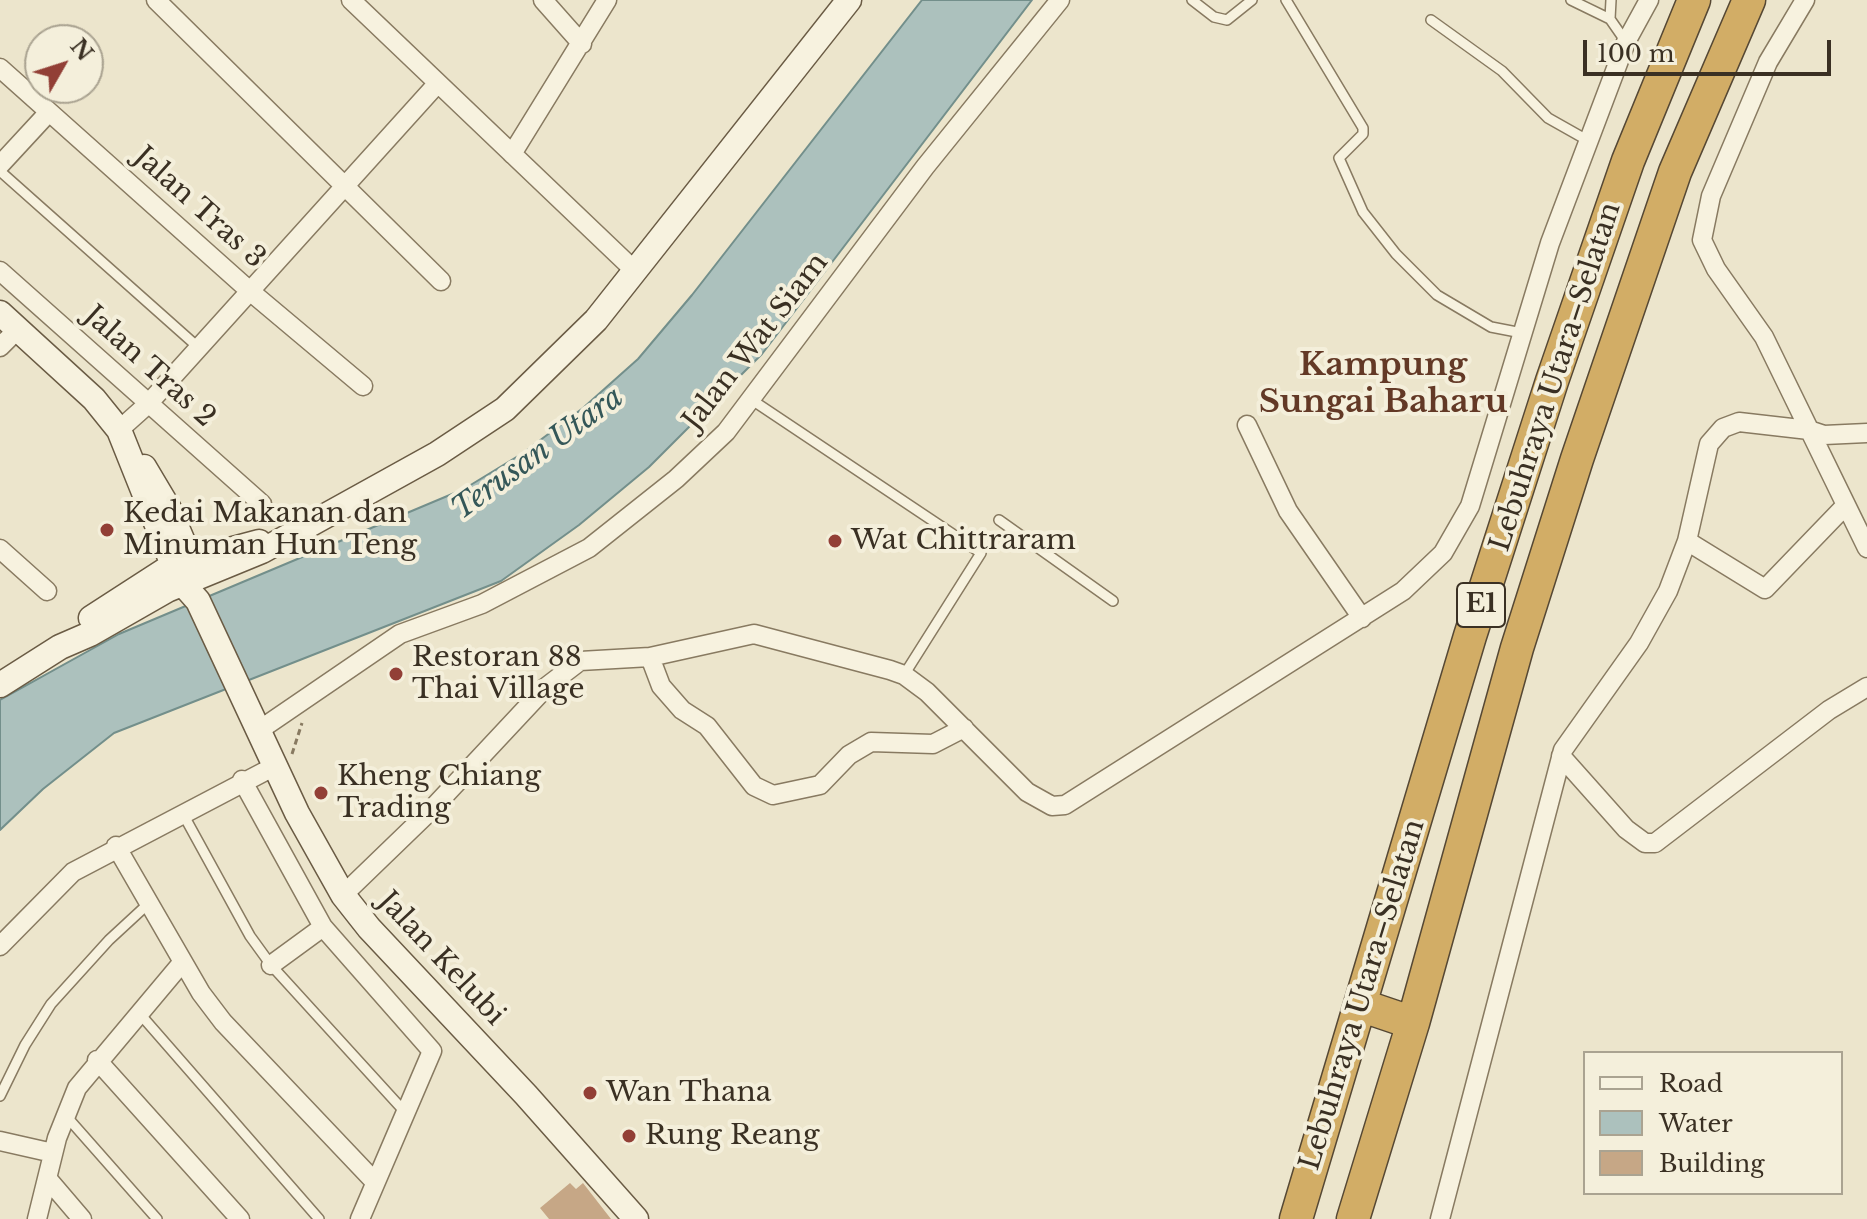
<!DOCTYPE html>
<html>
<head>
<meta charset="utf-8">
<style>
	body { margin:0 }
	#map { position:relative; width:1867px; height:1219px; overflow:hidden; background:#ece5cc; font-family:"Libre Baskerville",serif }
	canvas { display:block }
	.legend { position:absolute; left:1583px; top:1051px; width:260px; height:144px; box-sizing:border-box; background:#f4efdb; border:2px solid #aaa391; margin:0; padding:10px 14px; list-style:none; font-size:24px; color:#3a3023 }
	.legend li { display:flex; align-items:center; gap:16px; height:40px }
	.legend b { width:40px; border:2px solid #aaa391 }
	.north { position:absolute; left:24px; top:24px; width:80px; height:80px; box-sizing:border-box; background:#f4efdb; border:2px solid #aaa391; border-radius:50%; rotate:51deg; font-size:22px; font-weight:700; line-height:32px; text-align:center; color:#3a3023 }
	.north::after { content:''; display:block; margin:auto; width:28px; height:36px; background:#923f36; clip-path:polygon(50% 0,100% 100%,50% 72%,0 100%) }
	.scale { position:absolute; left:1583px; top:40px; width:248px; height:36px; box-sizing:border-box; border:4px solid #3a3023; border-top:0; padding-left:10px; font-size:24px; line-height:28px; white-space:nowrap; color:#3a3023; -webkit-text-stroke:6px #f4efdb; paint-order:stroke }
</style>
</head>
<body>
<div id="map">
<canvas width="1867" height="1219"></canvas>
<ul class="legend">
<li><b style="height:10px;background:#f7f2df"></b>Road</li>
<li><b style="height:22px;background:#acc1bd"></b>Water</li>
<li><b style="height:22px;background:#c6a786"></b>Building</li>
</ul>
<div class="north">N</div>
<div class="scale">100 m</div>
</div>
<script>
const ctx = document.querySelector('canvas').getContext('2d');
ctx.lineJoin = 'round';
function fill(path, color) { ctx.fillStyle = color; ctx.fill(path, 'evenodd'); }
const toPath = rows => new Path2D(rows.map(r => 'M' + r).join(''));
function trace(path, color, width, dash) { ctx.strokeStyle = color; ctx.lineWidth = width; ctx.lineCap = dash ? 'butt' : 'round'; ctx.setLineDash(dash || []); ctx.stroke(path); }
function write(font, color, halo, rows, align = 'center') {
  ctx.font = font + ' "Libre Baskerville",serif'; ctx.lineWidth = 8; ctx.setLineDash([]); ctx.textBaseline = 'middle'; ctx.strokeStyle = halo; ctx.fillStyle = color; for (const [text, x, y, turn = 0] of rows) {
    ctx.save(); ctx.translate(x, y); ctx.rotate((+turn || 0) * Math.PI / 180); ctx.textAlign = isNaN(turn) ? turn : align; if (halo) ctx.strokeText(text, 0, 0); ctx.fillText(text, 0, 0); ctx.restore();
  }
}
const water = toPath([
	[922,0,1032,0,762,354,649,467,579,525,501,581,114,733,43,789,0,830,0,700,119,634,464,489,523,453,583,408,638,359,692,295,922,0]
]);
const building = toPath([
	[570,1183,576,1189,583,1183,611,1219,549,1219,540,1208]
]);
const path = toPath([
	[292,754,302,723]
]);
const lane = toPath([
	[1192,0,1214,17,1227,20,1252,0],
	[1286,0,1363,128,1363,134,1339,158,1363,212,1396,254,1437,295,1491,327,1522,333],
	[1571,0,1610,19],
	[1611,0,1610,19,1626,42],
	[1431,20,1502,71,1548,118,1587,140],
	[0,171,199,348],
	[752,400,981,553,904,675],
	[999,520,1113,601],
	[183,814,250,936,271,965,404,1111],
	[140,1014,319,1219],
	[0,1096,25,1045,51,1004,109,940,148,904],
	[67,1117,157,1219]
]);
const street = toPath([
	[156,0,441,281],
	[351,0,635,271],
	[543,0,582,44],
	[1805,0,1768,62,1711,196,1702,240,1716,269,1764,337,1867,548],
	[0,68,251,292,363,386],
	[512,154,607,0],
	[0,165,49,112],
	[0,271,262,504],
	[0,347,18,329],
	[1247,425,1288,511,1362,618],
	[119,430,148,404,437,84],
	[1687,541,1765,589,1846,505],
	[0,549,47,591],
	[650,657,661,686,682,710,707,726,754,786,773,795,820,785,849,755,871,742,933,744,964,728],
	[258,731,400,634,482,604,589,548,676,479,726,432,925,167,1060,0],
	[1561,756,1626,829,1645,843,1655,843,1829,710,1867,687],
	[242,780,323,927,432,1051,360,1219],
	[116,846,201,993,223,1022,374,1181],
	[343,895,430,811,546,687,580,661,650,657,754,634,890,670,904,675,927,692,1027,792,1052,806,1065,805,1403,591,1443,553,1470,506,1550,243,1626,42,1649,0],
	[0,946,73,872,275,766],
	[271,965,323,927],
	[97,1060,240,1219],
	[0,1141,53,1153],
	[47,1178,82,1219],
	[37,1219,57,1138,77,1088,181,964],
	[1440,1219,1563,750,1639,643,1668,591,1687,541,1709,444,1723,428,1739,422,1809,430,1824,435,1867,433]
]);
const secondary = toPath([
	[0,313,94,399,119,430,173,565,182,583,198,601,297,813,343,895,369,928,526,1095,636,1219],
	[144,467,169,509,195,570],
	[91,618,173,565,259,542],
	[0,685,60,647,90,634,167,590,262,551,437,454,505,409,596,320,849,0]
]);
const highway = toPath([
	[1360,1005,1413,1023],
	[1296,1219,1470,636,1552,381,1628,161,1694,0],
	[1353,1219,1413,1023,1517,648,1577,459,1675,172,1749,0]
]);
const markers = [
	[107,530,8,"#923f36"],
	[835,541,8,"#923f36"],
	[396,674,8,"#923f36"],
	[321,793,8,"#923f36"],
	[590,1093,8,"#923f36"],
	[629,1136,8,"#923f36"]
];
const shields = [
	[1481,605,48]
];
const shieldNames = [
	["E1",1481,605]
];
const streetNames = [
	["Jalan Tras 3",199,208,42],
	["Jalan Wat Siam",756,342,-52],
	["Jalan Tras 2",149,367,42],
	["Lebuhraya Utara–Selatan",1556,377,-72],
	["Jalan Kelubi",441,959,47],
	["Lebuhraya Utara–Selatan",1363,995,-73]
];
const poiNames = [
	["Kedai Makanan dan",123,514],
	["Minuman Hun Teng",123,546],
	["Wat Chittraram",851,541],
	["Restoran 88",412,658],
	["Thai Village",412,690],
	["Kheng Chiang",337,777],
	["Trading",337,809],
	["Wan Thana",606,1093],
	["Rung Reang",645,1136]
];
const waterNames = [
	["Terusan Utara",538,454,-36]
];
const quarterNames = [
	["Kampung",1383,366],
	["Sungai Baharu",1383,403]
];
fill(water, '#acc1bd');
trace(water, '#738f8b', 2);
fill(building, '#c6a786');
trace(lane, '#887a61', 12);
trace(street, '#887a61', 21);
trace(secondary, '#6a5b44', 27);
trace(highway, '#564834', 35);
trace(path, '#887a61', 3, [6, 4]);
trace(lane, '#f7f2df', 9);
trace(street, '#f7f2df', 18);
trace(secondary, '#f7f2df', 24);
trace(highway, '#d2ad66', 32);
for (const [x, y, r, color] of markers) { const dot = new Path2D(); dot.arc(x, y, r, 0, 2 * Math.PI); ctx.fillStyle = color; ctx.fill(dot); trace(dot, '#f4efdb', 3); }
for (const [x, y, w] of shields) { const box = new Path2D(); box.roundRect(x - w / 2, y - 22, w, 44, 6); ctx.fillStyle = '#f4efdb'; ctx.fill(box); trace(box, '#3a3023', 2); }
write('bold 26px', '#3a3023', null, shieldNames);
write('28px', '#3a3023', '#f4efdb', streetNames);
write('28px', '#3a3023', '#f4efdb', poiNames, 'left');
write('italic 30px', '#345758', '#f4efdb', waterNames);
write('bold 32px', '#633926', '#f4efdb', quarterNames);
</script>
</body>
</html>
